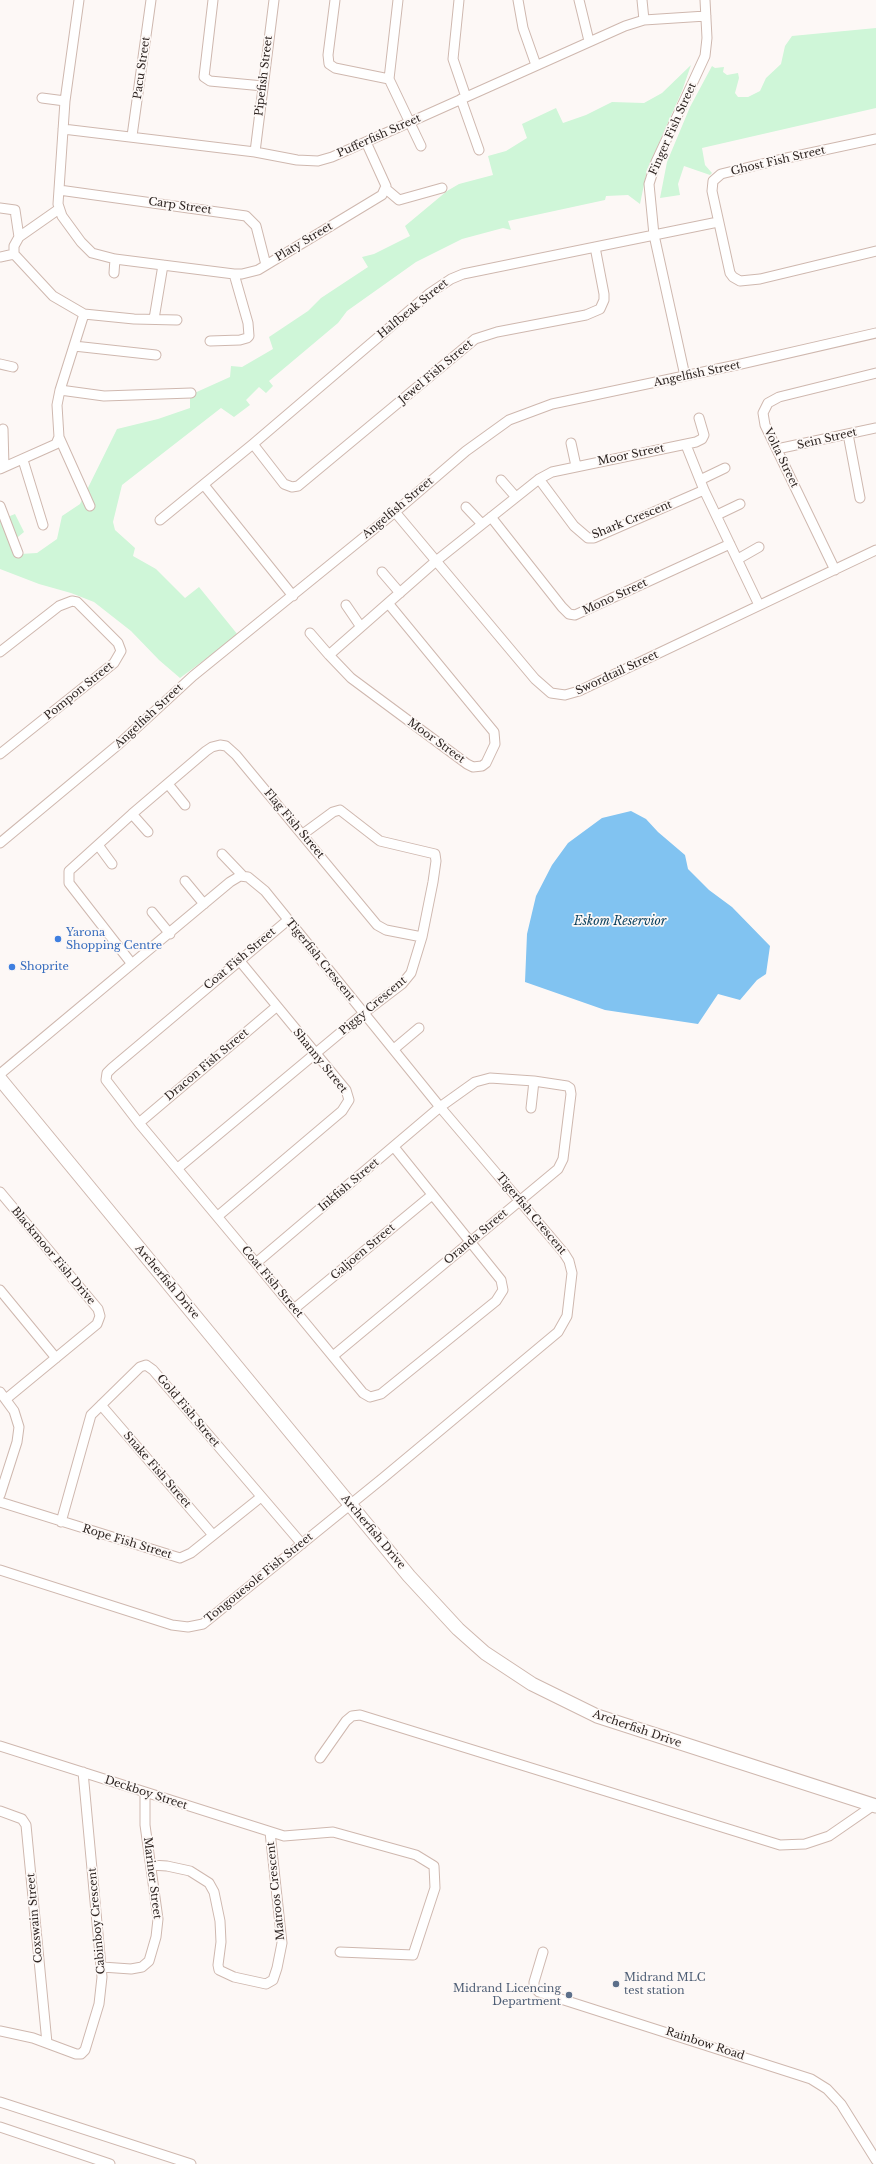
<!DOCTYPE html>
<html>
<head>
<meta charset="utf-8">
<style>
	body { margin:0 }
	canvas { display:block; background:#fdf8f6 }
</style>
</head>
<body>
<canvas width="876" height="2164"></canvas>
<script>
const ctx = document.querySelector('canvas').getContext('2d');
ctx.lineJoin = 'round';
function fill(path, color) { ctx.fillStyle = color; ctx.fill(path, 'evenodd'); }
const toPath = rows => new Path2D(rows.map(r => 'M' + r).join(''));
function trace(path, color, width, dash) { ctx.strokeStyle = color; ctx.lineWidth = width; ctx.lineCap = dash ? 'butt' : 'round'; ctx.setLineDash(dash || []); ctx.stroke(path); }
function write(font, color, halo, rows, align = 'center') {
  ctx.font = font + ' "Libre Baskerville",serif'; ctx.lineWidth = 3.5; ctx.setLineDash([]); ctx.textBaseline = 'middle'; ctx.strokeStyle = halo; ctx.fillStyle = color; for (const [text, x, y, turn = 0] of rows) {
    ctx.save(); ctx.translate(x, y); ctx.rotate((+turn || 0) * Math.PI / 180); ctx.textAlign = isNaN(turn) ? turn : align; if (halo) ctx.strokeText(text, 0, 0); ctx.fillText(text, 0, 0); ctx.restore();
  }
}
const green = toPath([
	[876,28,876,108,702,148,705,165,712,173,710,175,684,166,678,184,680,195,660,198,667,162,690,107,712,66,715,68,724,67,723,72,727,75,738,73,739,78,735,93,738,97,748,97,760,91,766,78,781,64,785,46,792,36],
	[691,65,682,91,647,170,640,204,628,195,606,196,605,200,508,221,511,230,503,228,462,239,416,262,347,311,338,323,269,381,273,386,266,393,259,387,246,400,250,405,234,417,221,408,122,485,113,522,115,530,135,548,133,556,156,569,185,598,199,587,238,635,180,678,159,660,131,631,94,602,71,593,39,584,0,569,0,520,15,514,24,532,13,541,20,554,37,553,57,539,62,516,80,504,117,429,158,419,190,408,190,395,230,377,231,366,242,367,273,349,269,337,308,311,321,298,368,267,362,257,374,254,410,236,405,226,447,191,459,184,493,175,488,156,506,151,527,138,522,124,556,108,563,123,586,115,612,102,644,103,662,93]
]);
const water = toPath([
	[631,811,646,819,658,832,685,855,688,869,709,890,732,907,770,946,766,974,757,980,740,1000,718,994,698,1024,605,1010,525,982,527,934,536,896,552,865,568,843,602,818]
]);
const street = toPath([
	[79,0,65,101,58,204,62,216,81,242,92,253,115,259,234,274,242,274,258,270,382,195,386,186,366,142],
	[213,0,204,77,210,81,263,86],
	[335,0,328,55,329,64,335,68,389,79],
	[398,0,389,79,421,146],
	[459,0,453,59,466,97],
	[518,0,523,28,536,65],
	[579,0,589,41],
	[642,0,644,20],
	[42,98,65,101],
	[461,99,479,150],
	[63,129,255,152,297,160,318,161,332,157,625,26,644,20,706,16],
	[132,136,151,0],
	[876,139,782,159,721,174,713,181,712,191,730,273,733,277,740,281,760,279,876,251],
	[255,152,274,0],
	[386,189,399,200,442,188],
	[59,190,246,216,256,226,266,265],
	[0,208,15,210,19,237],
	[59,209,19,237,14,246,14,254,53,296,84,314,134,319,177,320],
	[0,257,14,254],
	[114,273,115,259],
	[154,319,163,265],
	[210,341,240,340,247,338,249,336,248,323,234,274],
	[74,346,156,355],
	[0,364,13,367],
	[685,376,654,235,649,184,656,162,705,56,707,38,705,0],
	[60,390,104,396,191,393],
	[3,429,4,467],
	[848,434,860,498],
	[59,437,90,506],
	[571,443,576,466],
	[253,444,284,484,292,487,298,486,475,339,497,332,586,315,600,309,604,300,604,294,595,247],
	[686,445,704,490,759,605],
	[777,449,876,428],
	[23,460,43,525],
	[0,469,56,444,59,437,57,405,60,390,84,314],
	[539,479,574,526,588,538,594,538,704,490],
	[501,480,515,496],
	[700,480,725,468],
	[204,485,293,596],
	[0,506,18,553],
	[466,507,482,524],
	[395,512,535,679,551,693,565,695,579,691,876,550],
	[717,515,740,504],
	[491,517,562,607,569,614,575,615,730,544],
	[160,520,253,444,430,293,451,279,463,274,718,222],
	[738,559,759,547],
	[835,570,765,425,763,413,768,403,779,397,876,373],
	[382,572,400,593],
	[388,603,494,732,495,744,486,763,482,766,473,767,467,764,351,678,329,655,436,561,539,479,552,472,696,442,702,439,704,435,699,418],
	[346,605,361,627],
	[310,633,329,655],
	[0,652,59,606,72,601,77,602,118,643,121,651,114,663,0,754],
	[168,784,185,805],
	[132,814,148,832],
	[0,843,119,744,193,676,395,512,466,451,509,420,552,404,741,364,876,333],
	[98,845,112,864],
	[222,854,243,876],
	[185,881,204,904],
	[152,912,170,934],
	[288,920,112,1068,107,1073,106,1080,139,1123,256,1263,363,1393,370,1397,381,1394,496,1301,503,1290,501,1280,394,1147],
	[132,964,69,883,69,871,132,814,206,751,212,747,220,745,226,746,236,755,377,925,386,930,422,937],
	[394,1049,419,1028],
	[0,1074,230,882,240,876,248,877,265,891,440,1107,564,1253,569,1261,572,1273,567,1316,558,1332,383,1478,203,1624,188,1627,172,1625,0,1570],
	[531,1108,534,1081],
	[139,1123,276,1007],
	[178,1168,364,1013,402,984,411,973,422,937,433,882,436,861,435,854,380,841,340,810,333,812,303,834],
	[0,1192,98,1309,100,1316,97,1324,6,1399],
	[218,1216,342,1111,349,1100,346,1090,239,960],
	[256,1263,440,1107,475,1082,490,1078,534,1081,567,1086,570,1088,571,1094,563,1159,558,1169,333,1356],
	[0,1290,56,1358],
	[294,1309,432,1195],
	[0,1392,14,1411,19,1427,17,1442,0,1495],
	[101,1405,213,1535],
	[0,1502,180,1558,191,1553,261,1497],
	[61,1522,91,1415,140,1367,146,1365,153,1370,302,1544],
	[0,1746,284,1836,333,1832,416,1855,434,1866,435,1888,413,1955,340,1952],
	[320,1758,346,1721,352,1716,360,1715,780,1845,805,1844,829,1836,874,1805],
	[0,1811,22,1819,26,1825,47,2043],
	[151,1865,167,1866,190,1871,209,1883,214,1892,220,1921,221,1942,218,1965,219,1970,234,1977,266,1984,273,1980,277,1968,282,1943,270,1832],
	[543,1952,534,1982,534,1987,539,1992,811,2079,827,2089,841,2104,876,2160],
	[102,1967,131,1969,142,1967,149,1961,156,1937,158,1919,145,1825,145,1792],
	[0,2031,33,2038,76,2054,81,2054,85,2050,99,2004,102,1977,83,1772],
	[0,2102,191,2164],
	[0,2127,110,2164]
]);
const secondary = toPath([
	[0,1079,409,1576,458,1629,485,1653,532,1684,597,1716,876,1806]
]);
const markers = [
	[58,939,4,"#3f7fe0"],
	[12,967,4,"#3f7fe0"],
	[616,1984,4,"#5c6f8a"],
	[569,1995,4,"#5c6f8a"]
];
const streetNames = [
	["Pacu Street",142,68,-82],
	["Pipefish Street",264,76,-83],
	["Finger Fish Street",673,129,-66],
	["Pufferfish Street",379,136,-24],
	["Ghost Fish Street",778,161,-13],
	["Carp Street",180,206,8],
	["Platy Street",304,242,-31],
	["Halfbeak Street",413,309,-39],
	["Jewel Fish Street",436,372,-40],
	["Angelfish Street",697,374,-12],
	["Sein Street",827,439,-13],
	["Moor Street",631,455,-12],
	["Volta Street",781,458,64],
	["Angelfish Street",398,508,-40],
	["Shark Crescent",632,520,-22],
	["Mono Street",615,597,-25],
	["Swordtail Street",617,673,-25],
	["Pompon Street",79,691,-39],
	["Angelfish Street",149,716,-43],
	["Moor Street",436,741,36],
	["Flag Fish Street",294,824,50],
	["Coat Fish Street",240,959,-40],
	["Tigerfish Crescent",320,960,51],
	["Piggy Crescent",373,1006,-40],
	["Shanny Street",320,1061,51],
	["Dracon Fish Street",207,1065,-40],
	["Inkfish Street",349,1185,-40],
	["Tigerfish Crescent",531,1214,50],
	["Oranda Street",476,1237,-40],
	["Galjoen Street",363,1252,-40],
	["Blackmoor Fish Drive",53,1256,50],
	["Archerfish Drive",167,1282,50],
	["Coat Fish Street",272,1282,50],
	["Gold Fish Street",188,1411,50],
	["Snake Fish Street",157,1470,49],
	["Archerfish Drive",373,1532,50],
	["Rope Fish Street",127,1542,17],
	["Tongouesole Fish Street",259,1578,-39],
	["Archerfish Drive",637,1729,19],
	["Deckboy Street",146,1793,18],
	["Mariner Street",152,1878,83],
	["Matroos Crescent",276,1891,-96],
	["Coxswain Street",35,1918,-95],
	["Cabinboy Crescent",97,1921,-95],
	["Rainbow Road",705,2044,18]
];
const shopNames = [
	["Yarona",66,933],
	["Shopping Centre",66,946],
	["Shoprite",20,967]
];
const serviceNames = [
	["Midrand MLC",624,1978],
	["test station",624,1991],
	["Midrand Licencing",561,1989,"right"],
	["Department",561,2002,"right"]
];
const waterNames = [
	["Eskom Reservior",620,922]
];
fill(green, '#cff6d8');
fill(water, '#81c3f1');
trace(street, '#cfb8af', 11);
trace(secondary, '#cfb8af', 15);
trace(street, '#fff', 9);
trace(secondary, '#fff', 13);
for (const [x, y, r, color] of markers) { const dot = new Path2D(); dot.arc(x, y, r, 0, 2 * Math.PI); ctx.fillStyle = color; ctx.fill(dot); trace(dot, '#fdf8f6', 1.5); }
write('11px', '#2e2522', '#fdf8f6', streetNames);
write('11px', '#366cbe', '#fdf8f6', shopNames, 'left');
write('11px', '#4e5e75', '#fdf8f6', serviceNames, 'left');
write('italic 12px', '#083f5d', '#fdf8f6', waterNames);
</script>
</body>
</html>
